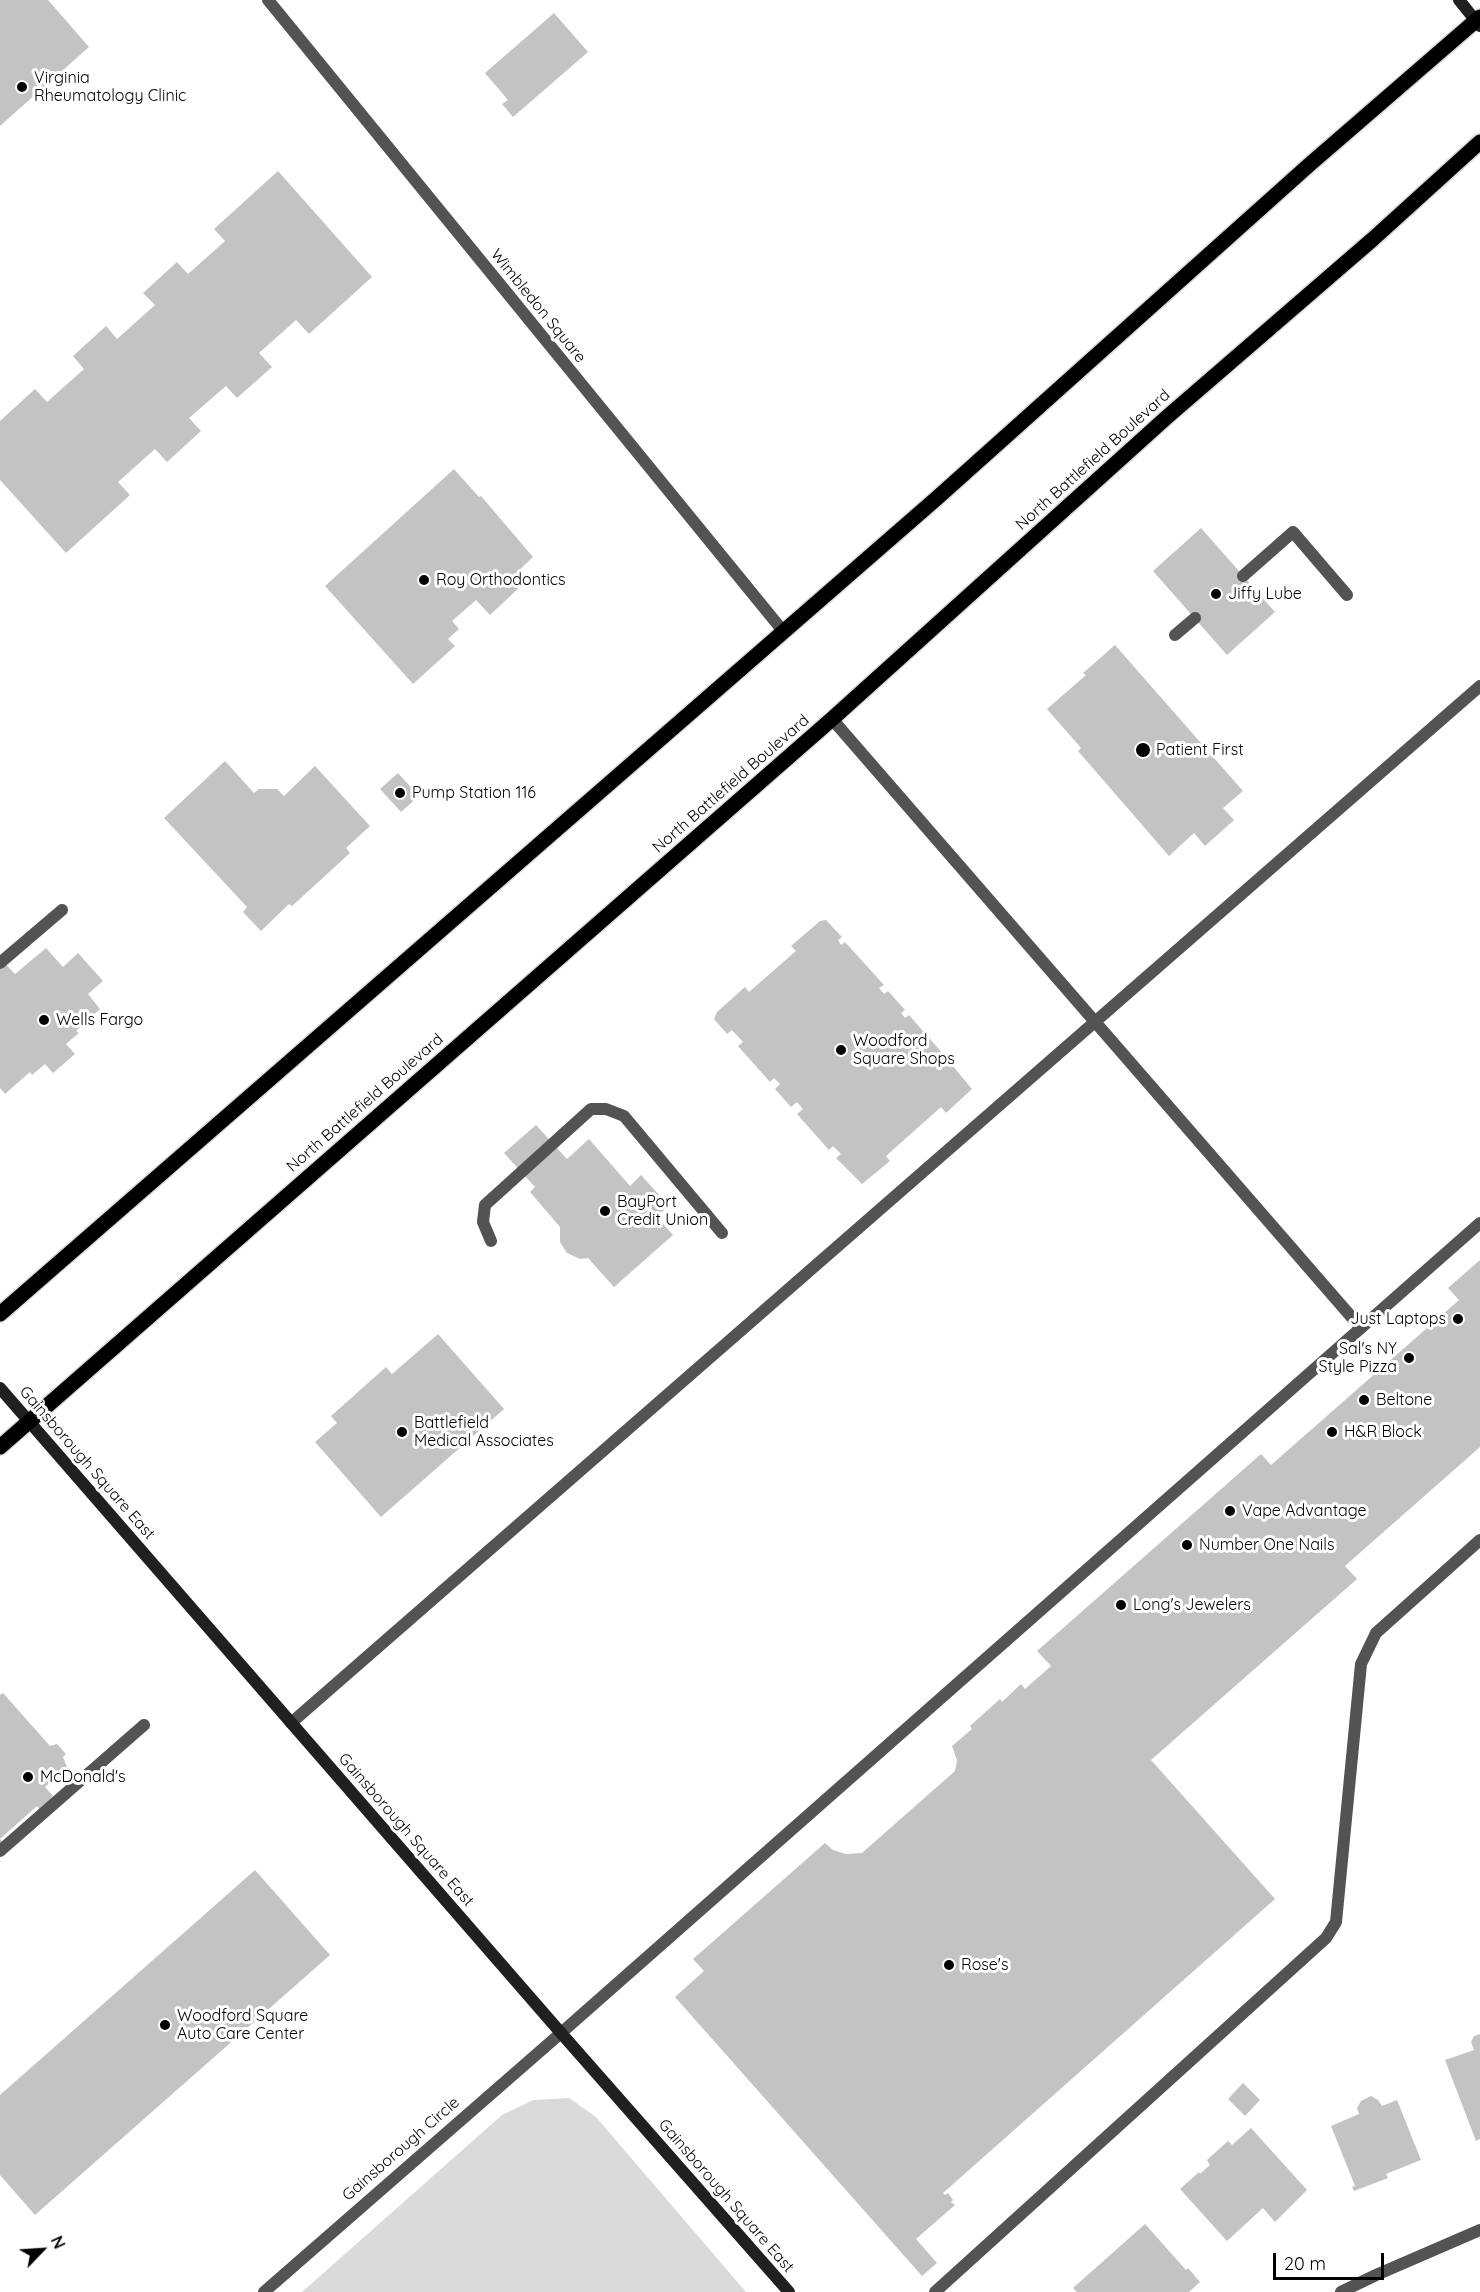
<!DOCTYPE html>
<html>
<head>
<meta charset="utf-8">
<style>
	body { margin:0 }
	#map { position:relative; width:1480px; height:2292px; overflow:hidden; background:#fff; font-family:Quicksand,sans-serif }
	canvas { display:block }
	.north { position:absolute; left:12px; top:2220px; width:60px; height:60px; -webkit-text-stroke:4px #fff; paint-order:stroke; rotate:65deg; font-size:16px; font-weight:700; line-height:24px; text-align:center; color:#000 }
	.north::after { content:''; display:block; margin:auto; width:21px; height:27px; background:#000; clip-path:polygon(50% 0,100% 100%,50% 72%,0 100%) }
	.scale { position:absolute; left:1273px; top:2253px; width:111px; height:27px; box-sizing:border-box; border:3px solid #000; border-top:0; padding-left:8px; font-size:18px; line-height:21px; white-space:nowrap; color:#000; -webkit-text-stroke:4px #fff; paint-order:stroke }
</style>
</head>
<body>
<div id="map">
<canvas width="1480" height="2292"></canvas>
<div class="north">N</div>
<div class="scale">20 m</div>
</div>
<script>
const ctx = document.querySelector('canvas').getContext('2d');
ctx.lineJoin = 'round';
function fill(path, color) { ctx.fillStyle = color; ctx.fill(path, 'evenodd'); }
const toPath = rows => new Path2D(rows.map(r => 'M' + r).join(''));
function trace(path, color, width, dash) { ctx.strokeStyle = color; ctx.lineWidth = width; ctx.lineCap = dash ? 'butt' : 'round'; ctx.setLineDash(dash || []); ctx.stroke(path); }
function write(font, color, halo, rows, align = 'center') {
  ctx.font = font + ' Quicksand,sans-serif'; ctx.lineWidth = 6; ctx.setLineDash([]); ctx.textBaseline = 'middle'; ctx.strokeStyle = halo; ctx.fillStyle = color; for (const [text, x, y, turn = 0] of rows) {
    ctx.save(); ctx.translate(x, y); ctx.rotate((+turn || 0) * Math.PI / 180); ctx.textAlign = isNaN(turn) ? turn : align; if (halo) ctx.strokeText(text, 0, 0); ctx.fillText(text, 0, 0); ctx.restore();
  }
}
const green = toPath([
	[569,2098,596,2117,746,2292,302,2292,502,2115,533,2100]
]);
const building = toPath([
	[0,0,48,0,89,47,0,126],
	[554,13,588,52,513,117,502,104,508,100,485,73],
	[278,171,372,277,309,334,296,320,259,353,272,367,237,398,226,386,189,418,201,431,167,462,155,449,118,482,130,495,66,553,0,480,0,421,35,389,47,402,84,369,73,356,106,326,117,339,155,305,143,293,177,262,188,274,225,241,214,229],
	[454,469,479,497,481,496,533,557,513,576,522,585,490,615,476,600,452,621,459,629,448,639,455,646,413,684,325,586],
	[1201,528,1275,612,1227,655,1153,571],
	[1115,645,1243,791,1223,808,1234,820,1205,846,1194,833,1169,856,1078,751,1081,748,1047,709,1086,675,1083,673],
	[225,761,254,793,259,789,277,789,284,796,315,766,370,826,346,848,350,853,292,906,289,904,261,931,243,912,247,907,164,818],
	[398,773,419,796,401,812,380,789],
	[826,920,842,937,838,940,841,945,845,942,884,985,879,988,884,994,888,991,905,1010,901,1013,905,1018,909,1015,943,1054,939,1057,944,1062,947,1059,972,1089,946,1113,941,1107,886,1156,890,1161,862,1184,836,1158,841,1154,833,1146,829,1150,797,1114,803,1109,797,1102,791,1107,775,1089,780,1084,774,1078,770,1082,738,1046,743,1042,732,1030,727,1034,714,1019,717,1012,745,987,749,992,796,951,791,946,820,921],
	[46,948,63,967,78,953,103,981,88,994,100,1009,76,1031,79,1033,66,1044,75,1054,53,1073,45,1064,32,1075,30,1072,5,1094,0,1088,0,958,15,974],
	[536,1125,567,1159,589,1139,630,1186,641,1175,669,1206,656,1216,673,1235,614,1287,588,1258,580,1259,567,1253,560,1242,560,1227,530,1192,535,1187,504,1153],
	[1480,1260,1480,1447,1345,1566,1357,1579,1151,1760,1275,1899,943,2193,945,2195,948,2193,953,2200,951,2202,955,2205,916,2239,937,2263,922,2276,675,1997,704,1971,693,1959,825,1843,833,1850,846,1854,862,1853,955,1771,957,1760,952,1746,972,1729,970,1726,1000,1699,1002,1702,1021,1684,1025,1689,1051,1666,1037,1651,1261,1454,1271,1465,1459,1300,1448,1288],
	[438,1334,504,1409,381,1517,315,1442,337,1423,331,1416,386,1367,392,1374],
	[3,1693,50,1746,57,1744,66,1754,63,1757,67,1767,45,1787,53,1796,51,1798,53,1800,41,1811,37,1806,0,1839,3,1843,0,1846,0,1695],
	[255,1870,330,1955,35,2215,0,2175,0,2095],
	[1480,2034,1480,2139,1476,2141,1445,2060,1474,2050,1471,2042,1474,2036],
	[1243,2083,1260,2100,1245,2116,1228,2099],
	[1371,2096,1378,2100,1382,2106,1397,2100,1421,2160,1386,2174,1388,2178,1354,2191,1352,2187,1355,2186,1331,2126,1359,2114,1357,2108,1361,2101],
	[1251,2128,1307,2190,1275,2222,1263,2208,1227,2241,1180,2189,1199,2172,1200,2174,1210,2165,1207,2160,1228,2141,1232,2145],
	[1145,2224,1186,2270,1188,2268,1200,2282,1189,2292,1077,2292,1073,2288]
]);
const lane = toPath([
	[1243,576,1293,532,1347,595],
	[1175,635,1195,618],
	[832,719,1361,1328],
	[0,963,62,910],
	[491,1241,483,1222,485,1205,591,1109,606,1109,624,1116,722,1233],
	[291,1723,1480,686],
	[0,1851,144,1725],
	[561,2033,1480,1223],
	[935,2292,1326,1938,1336,1922,1361,1664,1376,1633,1480,1540]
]);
const street = toPath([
	[268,0,783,631],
	[264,2292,561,2033],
	[1341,2292,1376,2275,1480,2230]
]);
const secondary = toPath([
	[1459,0,1480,26],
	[0,1388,561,2033,789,2292]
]);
const primary = toPath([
	[0,1314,937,498,1309,165,1480,17],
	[0,1447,832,719,1167,417,1373,239,1480,142]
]);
const markers = [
	[22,87,6,"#000"],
	[424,580,6,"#000"],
	[1216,594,6,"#000"],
	[1143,750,8,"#000"],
	[400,793,6,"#000"],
	[44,1020,6,"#000"],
	[841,1050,6,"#000"],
	[605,1211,6,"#000"],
	[1458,1319,6,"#000"],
	[1409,1358,6,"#000"],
	[1364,1400,6,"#000"],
	[402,1432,6,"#000"],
	[1332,1432,6,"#000"],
	[1230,1511,6,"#000"],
	[1187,1545,6,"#000"],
	[1121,1605,6,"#000"],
	[28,1777,6,"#000"],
	[949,1965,6,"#000"],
	[165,2025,6,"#000"]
];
const poiNames = [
	["Virginia",34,78],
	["Rheumatology Clinic",34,96],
	["Roy Orthodontics",436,580],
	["Jiffy Lube",1228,594],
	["Patient First",1156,750],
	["Pump Station 116",412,793],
	["Wells Fargo",56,1020],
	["Woodford",853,1041],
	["Square Shops",853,1059],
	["BayPort",617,1202],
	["Credit Union",617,1220],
	["Just Laptops",1446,1319,"right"],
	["Sal's NY",1397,1349,"right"],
	["Style Pizza",1397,1367,"right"],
	["Beltone",1376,1400],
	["Battlefield",414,1423],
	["Medical Associates",414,1441],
	["H&R Block",1344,1432],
	["Vape Advantage",1242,1511],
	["Number One Nails",1199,1545],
	["Long's Jewelers",1133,1605],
	["McDonald's",40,1777],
	["Rose's",961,1965],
	["Woodford Square",177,2016],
	["Auto Care Center",177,2034]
];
const streetNames = [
	["Wimbledon Square",538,306,51],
	["North Battlefield Boulevard",1093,460,-42],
	["North Battlefield Boulevard",731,784,-41],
	["North Battlefield Boulevard",365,1103,-41],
	["Gainsborough Square East",87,1463,49],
	["Gainsborough Square East",406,1830,49],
	["Gainsborough Circle",401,2149,-41],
	["Gainsborough Square East",726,2196,49]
];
fill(green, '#dadada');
fill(building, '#c3c3c3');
trace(primary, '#dbdbdb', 18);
trace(lane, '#535353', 12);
trace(street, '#535353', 12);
trace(secondary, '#202020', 12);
trace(primary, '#000', 15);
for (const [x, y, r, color] of markers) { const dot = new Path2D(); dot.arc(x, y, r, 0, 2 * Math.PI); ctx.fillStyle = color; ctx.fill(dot); trace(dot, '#fff', 2); }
write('16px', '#000', '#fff', poiNames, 'left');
write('16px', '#000', '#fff', streetNames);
</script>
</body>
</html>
